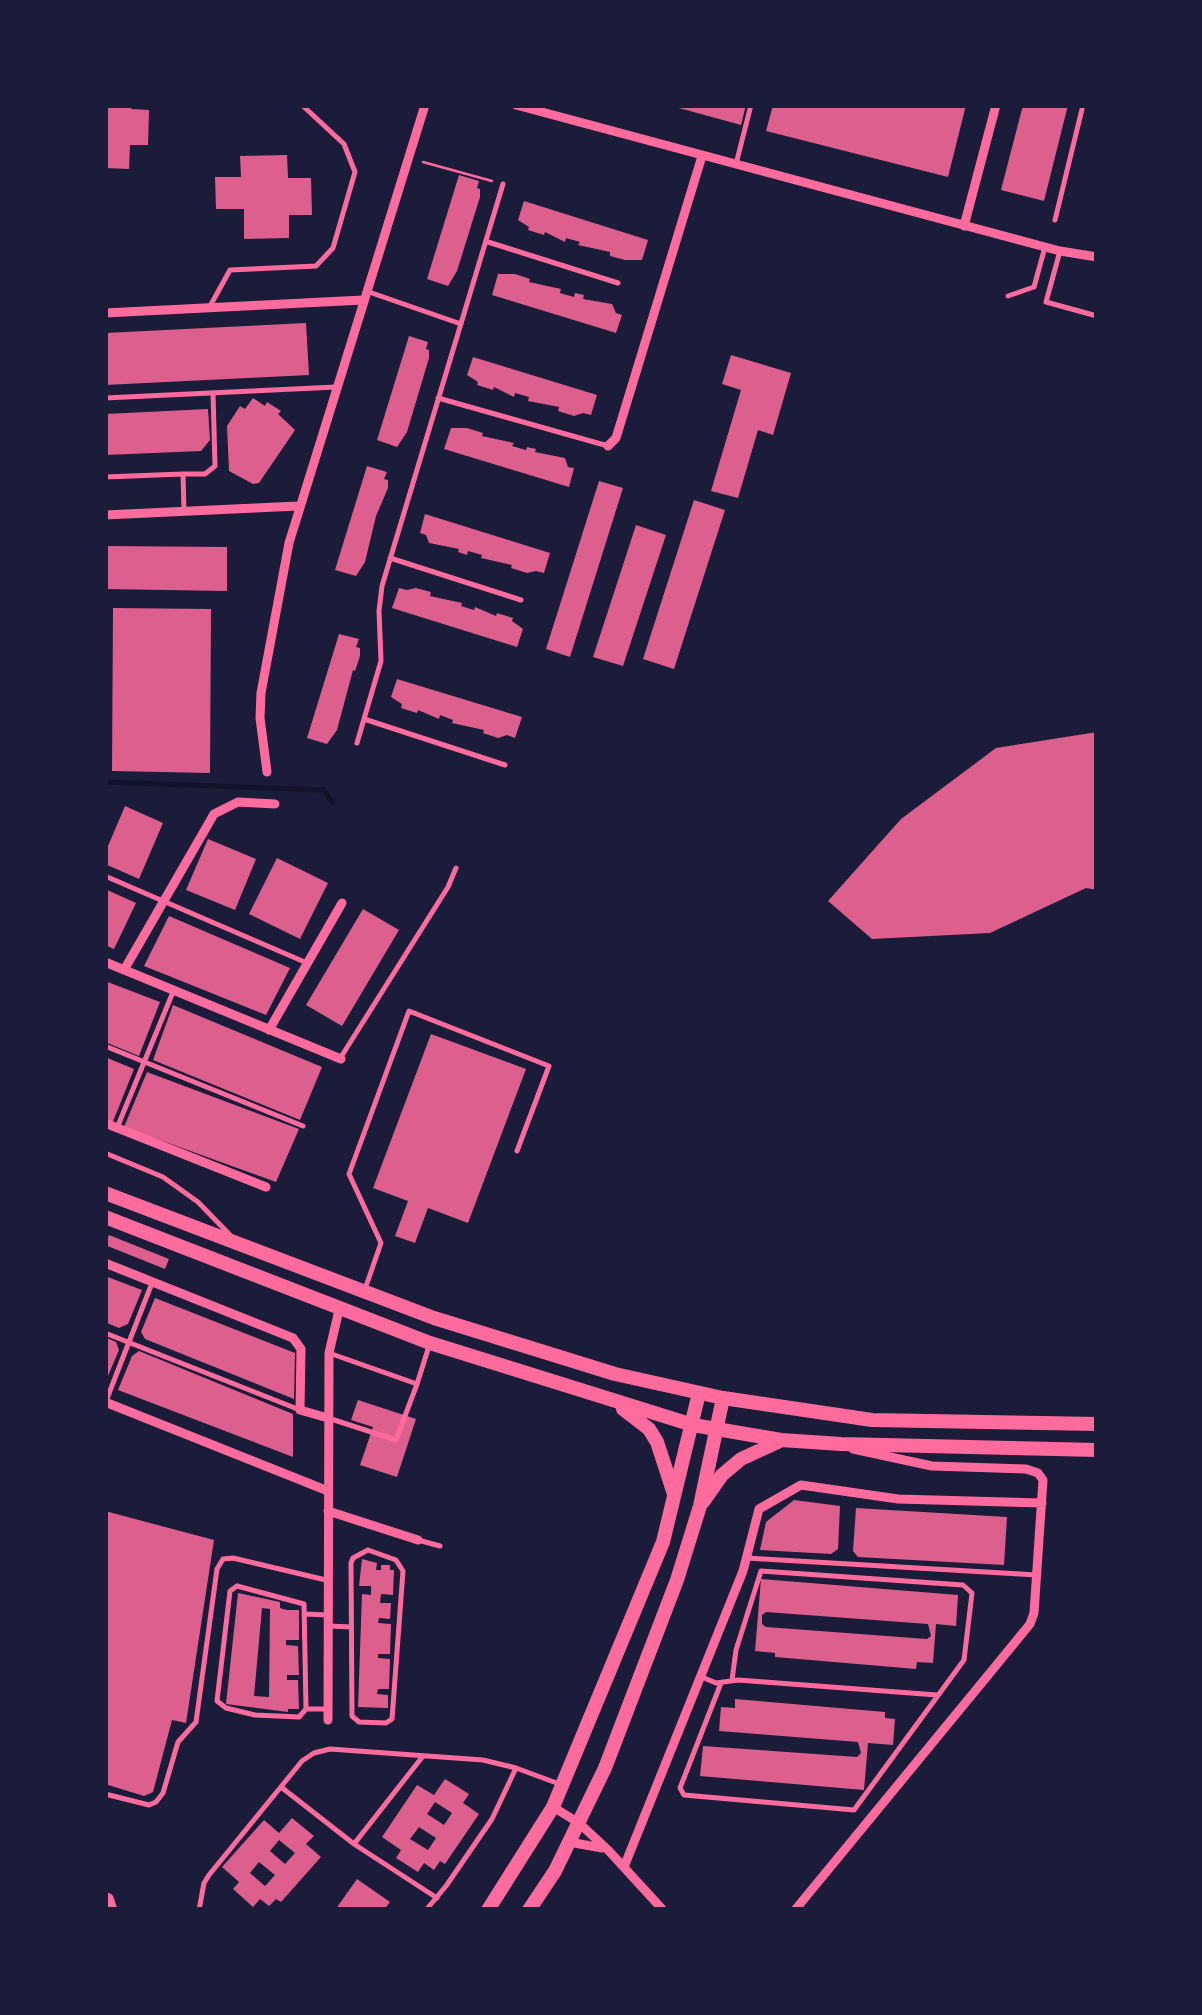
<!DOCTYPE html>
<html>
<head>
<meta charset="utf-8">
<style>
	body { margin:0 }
	#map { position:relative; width:1202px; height:2015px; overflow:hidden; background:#1b1b3a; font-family:"Golos Text",sans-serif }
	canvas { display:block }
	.frame { position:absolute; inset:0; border:108px solid #1b1b3a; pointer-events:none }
</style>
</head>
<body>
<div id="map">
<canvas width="1202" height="2015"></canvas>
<div class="frame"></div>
</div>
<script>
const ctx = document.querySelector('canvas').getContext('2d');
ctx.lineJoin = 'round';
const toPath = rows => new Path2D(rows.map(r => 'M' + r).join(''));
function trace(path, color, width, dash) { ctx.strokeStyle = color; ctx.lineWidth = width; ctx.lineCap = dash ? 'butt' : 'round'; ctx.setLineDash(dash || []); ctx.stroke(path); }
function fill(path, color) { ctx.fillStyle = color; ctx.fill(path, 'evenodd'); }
const stream = toPath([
	[105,782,324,790,332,802]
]);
const building = toPath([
	[105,105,131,105,131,109,149,110,148,145,130,145,129,169,105,168],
	[668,105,746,105,741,125],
	[773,105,966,105,948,177,766,131],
	[1023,105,1068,105,1044,201,1001,190],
	[287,155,288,178,311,178,312,215,289,215,289,238,244,239,244,209,216,209,215,177,241,177,240,156],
	[459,175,479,181,477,188,480,189,480,197,457,271,448,286,427,279],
	[524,201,648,240,642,260,625,260,610,256,610,252,578,245,580,242,566,238,565,242,545,232,544,235,528,230,529,227,518,220],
	[498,274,515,274,530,279,529,282,561,289,560,293,574,297,575,293,584,295,583,299,612,304,616,313,622,315,616,333,492,295],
	[306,323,309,375,105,385,105,333],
	[409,336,428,342,426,349,429,350,429,358,407,432,397,447,377,440],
	[731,355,791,373,773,435,758,430,738,498,711,491,741,390,722,384],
	[473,357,597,395,591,415,583,413,574,416,558,411,559,407,528,401,529,397,515,393,514,397,494,387,493,390,477,385,478,382,467,375],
	[253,398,265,406,267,402,281,411,278,414,295,430,259,483,253,484,229,471,227,426,240,406,245,409],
	[208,409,210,440,201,451,105,455,105,414],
	[451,428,467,428,483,433,482,436,514,443,512,446,526,450,527,447,536,449,535,452,565,458,568,467,574,468,569,487,444,449],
	[367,466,387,472,384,479,388,480,388,488,376,516,365,562,356,576,335,570],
	[599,481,623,488,570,657,546,649],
	[694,500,725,510,674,669,643,659],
	[425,514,550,553,544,573,536,571,527,573,511,568,512,565,481,558,482,555,468,551,467,555,458,552,459,549,429,543,426,535,420,533],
	[636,525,666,535,623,666,593,657],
	[106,546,227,547,227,591,105,589],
	[399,588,407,590,416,588,431,592,430,596,462,603,461,606,474,610,475,607,496,616,497,613,513,618,512,621,523,629,517,647,392,608],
	[113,608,211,609,210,773,112,771],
	[339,634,359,639,356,647,360,648,360,656,355,671,353,670,337,730,327,744,307,738],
	[397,679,522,717,515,738,507,735,498,738,483,733,484,730,452,723,453,720,440,715,439,719,418,710,417,713,401,708,402,704,391,697],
	[1097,732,1097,890,1086,888,990,933,872,939,828,901,901,819,996,748],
	[125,806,163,823,139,879,105,864,105,853],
	[208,839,256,859,235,910,186,890],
	[277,858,328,883,300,939,249,914],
	[105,889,136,903,114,949,105,945],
	[363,909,399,930,342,1026,306,1005],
	[169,916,290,968,266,1015,144,966],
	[105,981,160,1002,139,1056,105,1042],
	[173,1005,322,1067,300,1120,153,1060],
	[431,1034,526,1069,468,1223,428,1208,415,1243,395,1236,408,1201,373,1188],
	[105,1057,134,1069,112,1124,105,1121],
	[147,1072,299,1129,276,1182,124,1127],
	[109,1235,169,1259,165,1269,105,1245],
	[105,1276,142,1290,128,1324,119,1328,105,1322],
	[155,1298,295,1353,294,1399,145,1339,141,1332],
	[105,1337,116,1342,119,1350,105,1383],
	[139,1351,293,1414,293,1457,118,1390,132,1356],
	[358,1400,416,1419,397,1477,360,1465,373,1427,351,1420],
	[794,1500,840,1506,838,1549,831,1554,760,1550,766,1522],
	[856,1508,1007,1517,1004,1565,858,1557,853,1551],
	[105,1511,214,1540,186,1723,172,1720,153,1792,144,1796,105,1784],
	[362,1559,377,1563,376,1570,381,1570,381,1565,390,1565,390,1570,394,1570,393,1595,381,1594,380,1603,391,1603,390,1619,379,1618,378,1623,391,1624,390,1654,378,1654,378,1658,390,1659,389,1689,378,1689,377,1694,388,1695,388,1708,358,1707,362,1594,371,1595,371,1586,359,1586],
	[761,1579,958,1595,956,1626,936,1624,933,1663,917,1662,916,1669,775,1657,775,1653,755,1651],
	[766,1612,928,1624,931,1636,927,1639,766,1627,762,1624,762,1615],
	[238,1593,280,1602,280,1608,287,1610,299,1610,299,1640,286,1640,286,1645,298,1646,299,1675,287,1675,287,1680,298,1680,299,1709,288,1709,288,1712,226,1704],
	[262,1608,270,1609,269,1697,254,1696],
	[735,1699,885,1712,885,1718,895,1719,893,1745,868,1743,864,1790,700,1776,703,1746,857,1757,861,1753,858,1742,719,1731,721,1707,735,1708],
	[445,1779,469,1794,463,1803,479,1814,445,1864,440,1861,434,1870,424,1863,418,1872,396,1858,401,1850,382,1837,417,1785,434,1795],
	[435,1802,452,1813,444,1825,427,1814],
	[419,1827,436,1838,428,1850,410,1839],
	[292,1818,314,1836,306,1844,321,1857,281,1902,276,1899,269,1906,260,1899,253,1907,233,1889,239,1882,222,1867,264,1820,279,1833],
	[279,1840,295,1853,285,1864,270,1851],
	[259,1862,275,1875,265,1886,250,1873],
	[357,1879,390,1902,384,1910,335,1910]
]);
const path = toPath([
	[423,162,492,181],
	[1094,1910,1097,1906]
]);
const service = toPath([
	[736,164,751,105],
	[1055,220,1083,105],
	[488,242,618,283],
	[1060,251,1046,302,1097,316],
	[369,292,461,324],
	[1008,296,1034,287,1045,247],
	[209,308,230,270,316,266,333,248,355,172,344,144,302,105],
	[105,398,336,387],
	[438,398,608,446],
	[184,474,205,474,215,466,213,393],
	[105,477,183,474,184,512],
	[390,558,521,600],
	[364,719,505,765],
	[357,743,381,661,379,611,382,586,503,184],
	[105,876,307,963],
	[105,1046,303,1126],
	[341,1057,448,887,456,868],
	[117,1128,173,992],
	[105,1153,163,1177,198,1202,230,1235],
	[365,1289,381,1243,349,1174,409,1011,549,1066,517,1151],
	[105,1333,300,1410],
	[329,1353,417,1384,429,1346],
	[106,1401,152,1283],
	[328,1418,396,1440,417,1384],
	[418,1540,440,1546],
	[368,1550,396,1560,403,1571,392,1719,386,1723,359,1722,352,1716,351,1563,353,1558,368,1550],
	[746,1558,1037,1575],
	[237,1586,304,1604,306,1709,299,1717,255,1715,226,1708,217,1701,230,1591,237,1586],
	[306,1614,327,1615],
	[329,1626,351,1627],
	[702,1677,716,1683,738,1680,937,1695],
	[721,1683,680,1788,684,1795,854,1810,964,1660,972,1593,963,1585,761,1571,736,1650,732,1680],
	[306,1709,328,1709],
	[281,1787,354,1844,437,1898],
	[105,1794,149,1805,156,1802,163,1793,178,1742,196,1722,217,1569,223,1559,233,1558,326,1580],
	[354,1844,423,1756],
	[199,1910,204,1883,209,1875,302,1761,314,1753,330,1749,483,1760,516,1768,562,1785],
	[426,1910,446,1886,492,1819,516,1768]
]);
const minor = toPath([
	[516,105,1060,251,1097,257],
	[964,226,996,105],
	[105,313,363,300],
	[608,446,616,438,702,156],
	[105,515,298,506],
	[267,772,260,718,261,693,289,543,425,105],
	[105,962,341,1059],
	[124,970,214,814,238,802,275,804],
	[269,1030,342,903],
	[105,1123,266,1187],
	[105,1263,293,1338,301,1349,300,1410,328,1418],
	[105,1402,328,1491],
	[328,1511,418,1540],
	[328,1720,329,1353,339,1310],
	[553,1807,579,1823,609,1851,663,1910],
	[569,1842,602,1848],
	[624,1867,743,1571,759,1509,801,1485,898,1499,1042,1503],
	[105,1896,109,1898,113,1910],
	[795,1910,994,1668,1030,1624,1034,1613,1043,1480,1038,1473,1026,1469,932,1466,853,1449]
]);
const primary = toPath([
	[105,1193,434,1318,615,1374,723,1398,872,1420,1097,1424],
	[105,1217,430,1343,693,1425,781,1440,841,1444,1097,1450],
	[623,1409,649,1429,657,1442,674,1494],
	[703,1502,722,1475,741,1459,778,1442],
	[488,1910,553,1807,663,1542,699,1393],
	[529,1910,555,1871,605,1768,677,1580,700,1506,723,1398]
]);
trace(stream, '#12122b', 5);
fill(building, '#dd5f8e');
trace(path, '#ff6b9d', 2.5);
trace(service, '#ff6b9d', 5);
trace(minor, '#ff6b9d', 9);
trace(primary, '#ff6b9d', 14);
</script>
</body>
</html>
